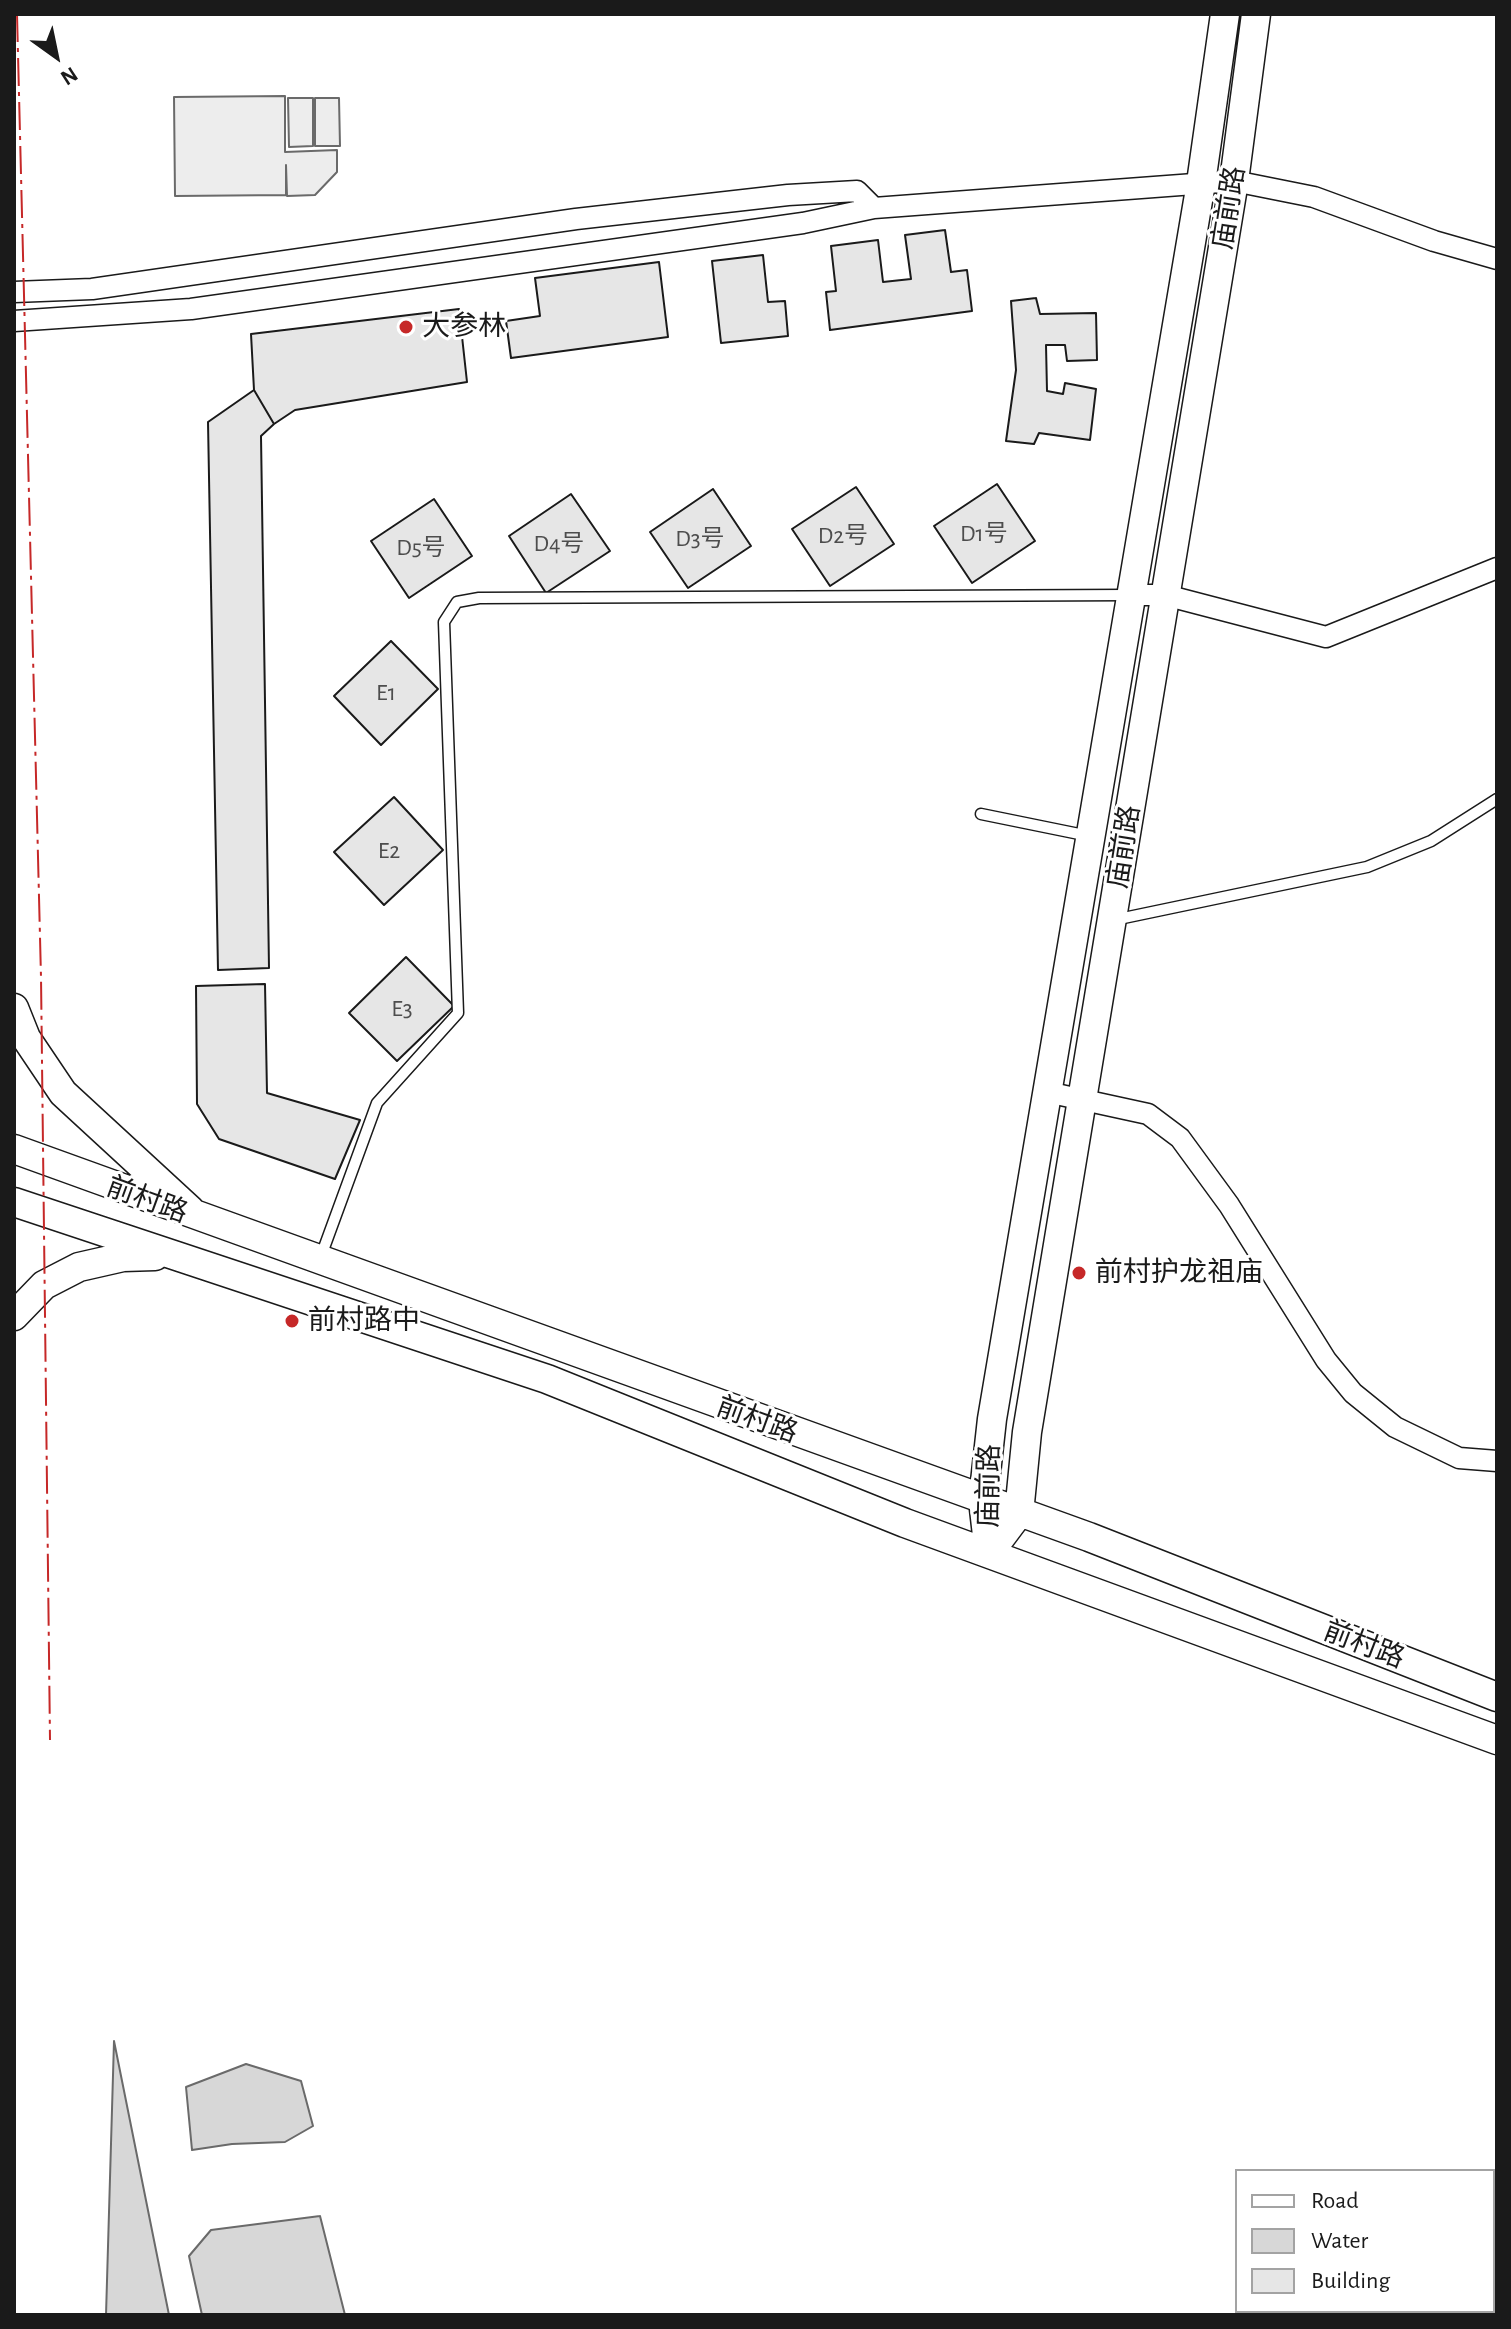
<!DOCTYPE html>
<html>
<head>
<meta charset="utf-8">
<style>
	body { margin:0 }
	#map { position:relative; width:1511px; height:2329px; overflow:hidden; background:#fff; font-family:"Alegreya Sans",sans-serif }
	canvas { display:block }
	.frame { position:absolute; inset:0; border:16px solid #1a1a1a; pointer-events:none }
	.legend { position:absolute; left:1235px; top:2169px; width:260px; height:144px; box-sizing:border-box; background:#fff; border:2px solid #a3a3a3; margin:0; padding:10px 14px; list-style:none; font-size:24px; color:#1a1a1a }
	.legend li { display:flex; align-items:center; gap:16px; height:40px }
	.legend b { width:40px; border:2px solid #a3a3a3 }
	.north { position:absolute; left:16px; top:16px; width:80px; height:80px; -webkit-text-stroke:6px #fff; paint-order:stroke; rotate:147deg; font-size:22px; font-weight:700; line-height:32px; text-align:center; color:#1a1a1a }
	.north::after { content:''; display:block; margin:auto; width:28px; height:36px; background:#1a1a1a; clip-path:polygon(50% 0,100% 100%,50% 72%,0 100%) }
</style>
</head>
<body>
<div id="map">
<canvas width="1511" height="2329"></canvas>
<div class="frame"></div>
<ul class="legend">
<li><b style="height:10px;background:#fff"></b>Road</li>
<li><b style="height:22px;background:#d7d7d7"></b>Water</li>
<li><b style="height:22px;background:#e6e6e6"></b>Building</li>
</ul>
<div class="north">N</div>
</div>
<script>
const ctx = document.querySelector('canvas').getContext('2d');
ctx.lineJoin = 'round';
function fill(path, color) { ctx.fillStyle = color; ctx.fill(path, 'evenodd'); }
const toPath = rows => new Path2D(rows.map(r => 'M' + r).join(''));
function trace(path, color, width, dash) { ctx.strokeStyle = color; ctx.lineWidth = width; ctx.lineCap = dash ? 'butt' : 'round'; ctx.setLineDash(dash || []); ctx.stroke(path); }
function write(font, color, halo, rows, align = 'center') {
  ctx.font = font + ' "Alegreya Sans","Noto Sans SC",sans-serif'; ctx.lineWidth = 6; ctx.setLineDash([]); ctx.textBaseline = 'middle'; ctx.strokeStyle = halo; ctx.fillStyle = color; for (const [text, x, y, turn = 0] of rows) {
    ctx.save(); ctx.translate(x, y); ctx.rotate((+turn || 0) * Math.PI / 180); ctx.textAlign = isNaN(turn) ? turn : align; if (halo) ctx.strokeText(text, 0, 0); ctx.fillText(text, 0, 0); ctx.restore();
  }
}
const built = toPath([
	[285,96,285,152,337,150,337,172,315,195,287,196,286,165,286,195,175,196,174,97,285,96],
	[288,98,313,98,313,146,289,147,288,98],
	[315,98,339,98,340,146,315,146,315,98]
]);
const water = toPath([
	[114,2041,169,2315,106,2315,114,2041],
	[246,2064,301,2081,313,2126,285,2142,232,2144,192,2150,186,2087,246,2064],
	[320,2216,345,2315,202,2315,189,2256,211,2230,320,2216]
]);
const building = toPath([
	[945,230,951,272,967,270,972,311,830,330,826,292,836,291,831,246,878,240,883,282,911,279,905,235,945,230],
	[763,255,768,302,785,301,788,336,721,343,712,261,763,255],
	[659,262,668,337,511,358,506,321,540,316,535,278,659,262],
	[1036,298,1040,314,1096,313,1097,360,1067,361,1065,345,1046,345,1047,391,1063,394,1065,383,1096,389,1090,440,1039,433,1034,444,1006,441,1016,370,1011,301,1036,298],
	[459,309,467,382,295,410,274,424,254,390,251,334,459,309],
	[254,390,274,424,261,436,269,968,218,970,208,422,254,390],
	[997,484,1035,541,972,583,934,526,997,484],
	[856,487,894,544,830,586,792,529,856,487],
	[713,489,751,546,688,588,650,532,713,489],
	[571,494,610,551,546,593,509,536,571,494],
	[434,499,472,556,409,598,371,541,434,499],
	[391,641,438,689,381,745,334,696,391,641],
	[394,797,443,850,384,905,334,852,394,797],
	[406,957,454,1006,397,1061,349,1013,406,957],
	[265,984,267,1093,360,1120,335,1179,219,1139,197,1104,196,986,265,984]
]);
const lane = toPath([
	[981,814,1089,836],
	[1114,920,1367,867,1431,841,1497,799],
	[321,1256,377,1103,458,1013,444,622,457,602,479,598,1129,595]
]);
const street = toPath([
	[14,292,92,289,576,219,788,195,857,191,874,208],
	[14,321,191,309,803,223,874,208,1234,181,1314,197,1434,241,1497,259],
	[1131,595,1165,595,1326,637,1497,568],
	[1047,1092,1148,1114,1180,1138,1229,1205,1326,1360,1353,1393,1395,1427,1459,1458,1497,1461]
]);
const secondary = toPath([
	[14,1008,26,1038,63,1093,190,1210],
	[14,1149,1089,1537,1497,1697],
	[14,1202,547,1379,905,1523,1497,1740],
	[14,1316,44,1285,79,1267,123,1257,155,1256],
	[989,1553,1019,1513,1027,1432,1234,181,1256,14],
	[989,1553,983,1500,992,1419,1201,183,1225,14]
]);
const power = toPath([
	[17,14,41,977,50,1740]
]);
const markers = [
	[406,327,8,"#c62828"],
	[1079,1273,8,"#c62828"],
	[292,1321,8,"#c62828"]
];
const numberNames = [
	["D1号",984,534],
	["D2号",843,536],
	["D3号",700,539],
	["D4号",559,544],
	["D5号",421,548],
	["E1",386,693],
	["E2",389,851],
	["E3",402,1009]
];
const streetNames = [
	["庙前路",1229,208,-81],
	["庙前路",1124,847,-81],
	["前村路",147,1200,20],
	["前村路",757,1420,20],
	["庙前路",989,1486,-89],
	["前村路",1364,1645,21]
];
const poiNames = [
	["大参林",422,327],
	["前村护龙祖庙",1095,1273],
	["前村路中",308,1321]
];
fill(built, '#ededed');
trace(built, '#6a6a6a', 2);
fill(water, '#d7d7d7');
trace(water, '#6a6a6a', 2);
fill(building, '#e6e6e6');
trace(building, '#1a1a1a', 2);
trace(lane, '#1a1a1a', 13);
trace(street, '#1a1a1a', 23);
trace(secondary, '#1a1a1a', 31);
trace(lane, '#fff', 10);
trace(street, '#fff', 20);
trace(secondary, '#fff', 28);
trace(power, '#c62828', 2, [28, 6, 4, 6]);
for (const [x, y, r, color] of markers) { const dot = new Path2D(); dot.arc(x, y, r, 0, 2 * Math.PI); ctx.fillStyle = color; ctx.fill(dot); trace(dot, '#fff', 3); }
write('24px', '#4d4d4d', null, numberNames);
write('28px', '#1a1a1a', '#fff', streetNames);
write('28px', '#1a1a1a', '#fff', poiNames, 'left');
</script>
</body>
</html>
